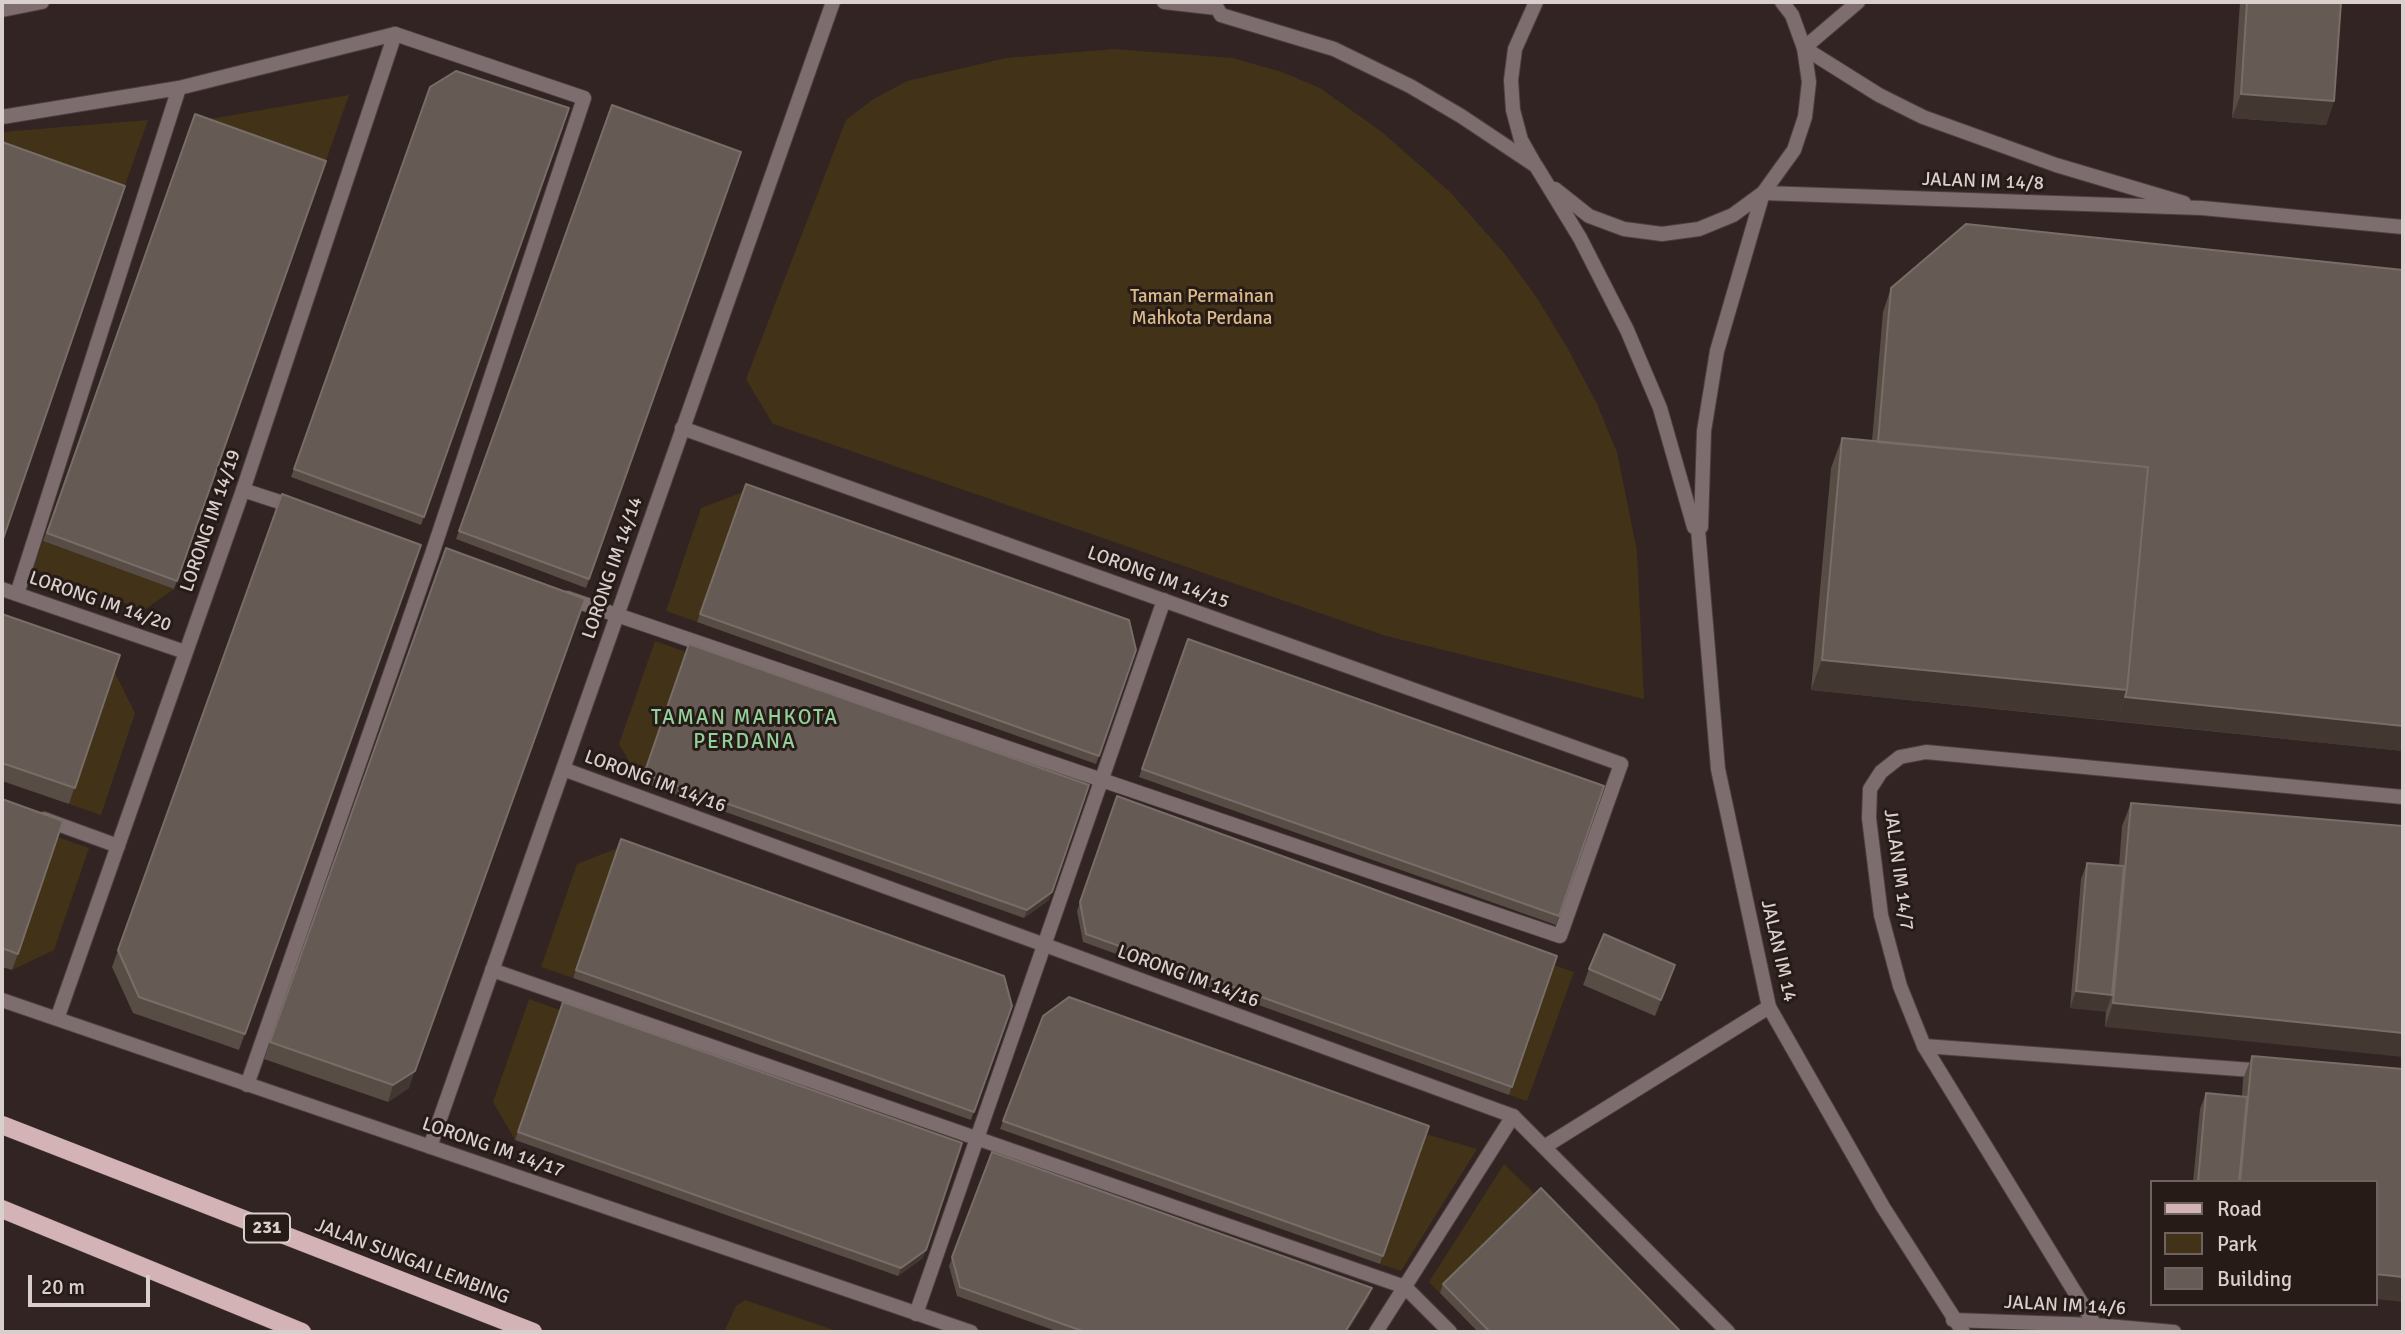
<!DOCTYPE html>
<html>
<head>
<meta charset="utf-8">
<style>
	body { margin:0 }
	#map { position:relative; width:2405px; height:1334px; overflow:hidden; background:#312422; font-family:Signika,sans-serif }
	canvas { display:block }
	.frame { position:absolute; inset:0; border:4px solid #d9d0ce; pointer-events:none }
	.legend { position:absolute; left:2150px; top:1180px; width:228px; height:126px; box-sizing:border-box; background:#271b18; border:2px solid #6e6361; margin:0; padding:9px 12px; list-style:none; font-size:21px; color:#d9d0ce }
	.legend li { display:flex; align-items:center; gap:14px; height:35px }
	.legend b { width:35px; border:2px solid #6e6361 }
	.scale { position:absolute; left:28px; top:1275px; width:122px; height:32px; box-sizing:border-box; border:4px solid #d9d0ce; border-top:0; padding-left:9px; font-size:21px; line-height:24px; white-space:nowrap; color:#d9d0ce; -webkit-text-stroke:5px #271b18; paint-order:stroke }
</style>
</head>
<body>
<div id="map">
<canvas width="2405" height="1334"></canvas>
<div class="frame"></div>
<ul class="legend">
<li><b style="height:9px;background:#d4b3b7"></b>Road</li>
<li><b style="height:19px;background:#423218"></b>Park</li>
<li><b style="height:19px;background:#665b54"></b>Building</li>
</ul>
<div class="scale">20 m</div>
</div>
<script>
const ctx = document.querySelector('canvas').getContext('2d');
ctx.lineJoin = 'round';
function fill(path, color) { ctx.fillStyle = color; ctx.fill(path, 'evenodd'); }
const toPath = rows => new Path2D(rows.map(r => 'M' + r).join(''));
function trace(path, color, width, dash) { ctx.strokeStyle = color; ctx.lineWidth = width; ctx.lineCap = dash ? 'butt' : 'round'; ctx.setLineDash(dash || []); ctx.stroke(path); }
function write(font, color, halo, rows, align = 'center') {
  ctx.font = font + ' Signika,sans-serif'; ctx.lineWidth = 6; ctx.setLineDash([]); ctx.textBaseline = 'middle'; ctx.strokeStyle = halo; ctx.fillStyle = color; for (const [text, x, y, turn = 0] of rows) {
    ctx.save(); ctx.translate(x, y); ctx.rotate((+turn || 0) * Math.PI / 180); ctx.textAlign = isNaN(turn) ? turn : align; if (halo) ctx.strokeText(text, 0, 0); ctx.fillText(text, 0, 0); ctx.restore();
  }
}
const green = toPath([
	[1114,49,1233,58,1282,72,1320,88,1382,132,1450,192,1505,254,1537,298,1567,347,1597,404,1617,452,1637,551,1644,699,1386,636,773,424,746,379,846,120,872,100,907,81,1006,58],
	[349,95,323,169,192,122],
	[148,120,122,194,2,152,2,132],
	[743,492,697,622,666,611,701,508],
	[43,541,174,589,144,610,33,569],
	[655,641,686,652,641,782,619,744],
	[114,671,135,713,101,815,69,804],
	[57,837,89,848,54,950,12,970],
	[618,848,573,978,541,967,577,864],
	[1554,965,1574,972,1527,1101,1509,1095],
	[529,999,560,1010,515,1140,493,1102],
	[1426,1134,1477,1149,1401,1271,1380,1264],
	[1504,1164,1538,1197,1440,1293,1429,1282],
	[745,1300,840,1332,724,1332,736,1306]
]);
const service = toPath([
	[1804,48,1858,2],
	[2,117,179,88,395,34,584,98,432,554,247,1085],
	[243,490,295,507],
	[17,594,179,88],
	[567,598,1560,936,1621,764],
	[44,819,118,846],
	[492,970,1405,1287,1450,1332],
	[1924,1046,2266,1071],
	[916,1314,1164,600],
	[1376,1332,1513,1116]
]);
const minor = toPath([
	[1804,48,1879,95,1923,117,2056,165,2184,203],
	[1763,193,2202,208,2403,227],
	[682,428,1621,764],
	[2,589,185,652],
	[563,769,1513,1116,1728,1332],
	[2,1000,971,1332],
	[57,1019,243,490,395,34],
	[430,1147,833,2],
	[1544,1147,1769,1007],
	[1953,1320,2095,1325,2174,1332],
	[2095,1325,1924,1046,1900,986,1881,915,1869,818,1870,789,1881,772,1900,757,1926,752,2403,797]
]);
const tertiary = toPath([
	[1164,2,1217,8],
	[1217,8,1221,15,1334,49,1410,86,1461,116,1536,166,1580,238,1627,330,1660,408,1694,527,1698,529],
	[2,10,42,2],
	[1534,163,1521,140,1513,110,1511,80,1515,49,1536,2],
	[1555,189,1589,216,1624,229,1662,234,1699,229,1733,215,1763,193,1794,150,1805,117,1809,82,1804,48,1792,15,1782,2],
	[1763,193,1717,351,1704,431,1701,527,1698,529,1718,769,1769,1007,1883,1207,1963,1332]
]);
const primary = toPath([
	[2,1125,533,1332],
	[2,1209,302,1332]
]);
const wall = toPath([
	[2240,2,2341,2,2334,101,2326,125,2232,118],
	[430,87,569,108,421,525,291,477],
	[612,105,741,152,586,588,456,539],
	[195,114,326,161,174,589,43,541],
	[1891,288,2403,751,1811,690,1831,468,1842,438,1872,441,1883,312],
	[746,484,1136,650,1096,764,697,622],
	[282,494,421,545,239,1050,133,1013,112,967],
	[446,548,409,1088,388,1102,264,1059],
	[2,614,120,655,69,804,2,781],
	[1188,639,1604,786,1556,925,1139,777],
	[689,644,1049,900,1024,918,641,782],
	[1117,796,1557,956,1509,1095,1083,942,1077,911],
	[2,799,18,954,12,970,2,967],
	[2131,803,2403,826,2105,1027,2106,1011,2070,1008,2081,879,2087,863,2119,866,2122,826],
	[621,839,1012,1006,971,1120,573,978],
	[1589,969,1669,982,1655,1016,1583,985],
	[563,1002,923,1258,898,1276,515,1140],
	[1043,1016,1429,1126,1380,1264,1000,1129],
	[2252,1056,2375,1182,2193,1182,2200,1109,2206,1093,2242,1096,2243,1079],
	[992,1152,1369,1297,1347,1332,1059,1332,957,1296,949,1266],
	[1443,1284,1681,1332,1478,1332,1440,1293]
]);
const shadedWall = toPath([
	[2241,94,2334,101,2326,125,2232,118],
	[1822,660,2127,690,2116,721,1811,690],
	[2125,697,2403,726,2403,751,2116,721],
	[1052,892,1049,900,1024,918,1027,910],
	[1675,965,1669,982,1655,1016,1661,1000],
	[2076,991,2112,995,2106,1012,2070,1008],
	[2113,1003,2403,1033,2403,1057,2105,1027],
	[415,1071,409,1088,388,1102,393,1085],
	[926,1250,923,1258,898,1276,901,1268],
	[2375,1274,2403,1277,2403,1302,2375,1299],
	[1372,1288,1369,1297,1347,1332,1345,1332]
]);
const building = toPath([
	[2247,2,2341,2,2334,101,2241,94,2247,2],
	[456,71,569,108,424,517,294,469,430,87,456,71],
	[612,105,741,152,589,579,459,531,612,105],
	[195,114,326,161,177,581,47,533,195,114],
	[2,142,125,186,2,542,2,142],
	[1966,224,2403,270,2403,726,2125,697,2127,690,2148,467,1878,442,1891,288,1966,224],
	[1842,438,2148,467,2127,690,1822,660,1842,438],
	[746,484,1129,620,1136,650,1099,756,700,614,746,484],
	[282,494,421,545,245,1034,139,997,118,950,282,494],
	[446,548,585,599,415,1071,393,1085,270,1042,446,548],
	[2,614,120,655,75,788,2,763,2,614],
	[1188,639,1604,786,1559,916,1142,769,1188,639],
	[689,644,1089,785,1052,892,1027,910,644,774,689,644],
	[1117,796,1557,956,1512,1087,1086,934,1080,902,1117,796],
	[2,799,63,821,18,954,2,948,2,799],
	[2131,803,2403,826,2403,1033,2113,1003,2131,803],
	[621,839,1004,976,1012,1006,974,1112,576,970,621,839],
	[2087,863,2124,866,2112,995,2076,991,2087,863],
	[1604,934,1675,965,1661,1000,1589,969,1604,934],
	[1069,997,1429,1126,1383,1256,1003,1121,1043,1016,1069,997],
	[563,1002,962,1143,926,1250,901,1268,518,1132,563,1002],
	[2252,1056,2403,1069,2403,1277,2375,1274,2375,1182,2240,1182,2252,1056],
	[2206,1093,2247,1097,2239,1182,2198,1182,2206,1093],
	[992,1152,1372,1288,1345,1332,1085,1332,960,1287,952,1257,992,1152],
	[1541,1188,1681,1332,1490,1332,1443,1284,1541,1188]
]);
const shields = [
	[267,1228,46]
];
const shieldNames = [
	["231",267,1228]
];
const streetNames = [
	["JALAN IM 14/8",1983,182,2],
	["LORONG IM 14/19",211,521,-71],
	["LORONG IM 14/14",613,568,-71],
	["LORONG IM 14/15",1158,578,20],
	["LORONG IM 14/20",100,602,19],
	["LORONG IM 14/16",655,782,20],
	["JALAN IM 14/7",1898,870,82],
	["JALAN IM 14",1778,951,77],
	["LORONG IM 14/16",1188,977,20],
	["LORONG IM 14/17",493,1148,19],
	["JALAN SUNGAI LEMBING",412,1262,21],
	["JALAN IM 14/6",2065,1306,3]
];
const parkNames = [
	["Taman Permainan",1202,297],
	["Mahkota Perdana",1202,319]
];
const neighbourhoodNames = [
	["TAMAN MAHKOTA",745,718],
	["PERDANA",745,742]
];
fill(green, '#423218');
trace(service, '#4c403e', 16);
trace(minor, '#4c403e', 16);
trace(tertiary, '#4c403e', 16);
trace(primary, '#4c403e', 19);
trace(service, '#7d6d6f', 14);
trace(minor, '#7d6d6f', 14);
trace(tertiary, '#7d6d6f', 14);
trace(primary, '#d4b3b7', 18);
fill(wall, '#584d45');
fill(shadedWall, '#423731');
fill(building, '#665b54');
trace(building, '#786d67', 2);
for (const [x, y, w] of shields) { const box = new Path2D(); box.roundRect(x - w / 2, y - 14.5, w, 29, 5); ctx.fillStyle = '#271b18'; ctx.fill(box); trace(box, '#d9d0ce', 2); }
write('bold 18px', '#d9d0ce', null, shieldNames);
write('19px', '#d9d0ce', '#271b18', streetNames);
write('19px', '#dcbb8a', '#271b18', parkNames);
ctx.letterSpacing = '2px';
write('21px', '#92d19a', '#271b18', neighbourhoodNames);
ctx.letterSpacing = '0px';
</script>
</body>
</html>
